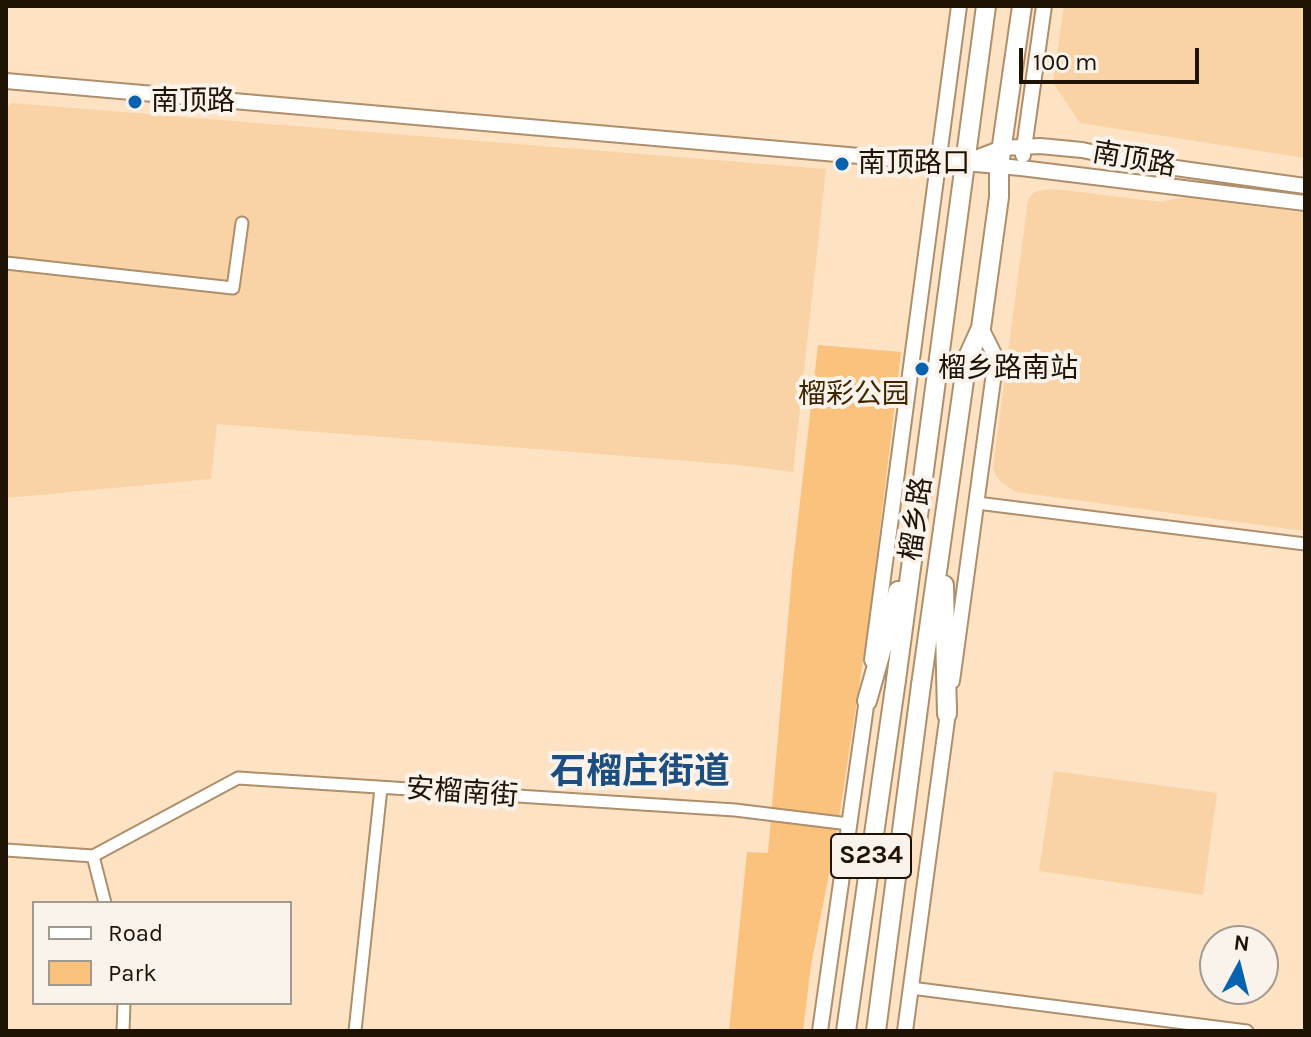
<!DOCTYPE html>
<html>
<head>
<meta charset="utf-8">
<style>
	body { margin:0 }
	#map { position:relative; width:1311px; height:1037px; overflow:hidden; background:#fde2c3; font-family:Karla,sans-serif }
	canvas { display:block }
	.frame { position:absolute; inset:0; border:8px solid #1e1305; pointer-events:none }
	.legend { position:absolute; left:32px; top:901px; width:260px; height:104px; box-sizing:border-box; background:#faf3eb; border:2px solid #a2998f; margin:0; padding:10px 14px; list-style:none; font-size:24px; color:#1e1305 }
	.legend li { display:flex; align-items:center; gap:16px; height:40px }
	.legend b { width:40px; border:2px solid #a2998f }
	.north { position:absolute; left:1199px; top:925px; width:80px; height:80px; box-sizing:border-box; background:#faf3eb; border:2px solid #a2998f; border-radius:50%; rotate:7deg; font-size:22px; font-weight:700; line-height:32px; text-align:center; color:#1e1305 }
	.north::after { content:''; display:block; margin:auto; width:28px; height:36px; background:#0763b0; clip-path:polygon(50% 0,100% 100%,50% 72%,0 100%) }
	.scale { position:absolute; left:1019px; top:48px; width:180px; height:36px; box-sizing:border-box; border:4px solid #1e1305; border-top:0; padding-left:10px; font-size:24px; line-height:28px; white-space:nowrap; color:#1e1305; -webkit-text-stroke:6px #faf3eb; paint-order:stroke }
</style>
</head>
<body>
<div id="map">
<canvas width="1311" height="1037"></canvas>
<div class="frame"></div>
<ul class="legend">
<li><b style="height:10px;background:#fff"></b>Road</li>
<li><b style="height:22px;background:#fac27d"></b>Park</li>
</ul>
<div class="north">N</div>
<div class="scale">100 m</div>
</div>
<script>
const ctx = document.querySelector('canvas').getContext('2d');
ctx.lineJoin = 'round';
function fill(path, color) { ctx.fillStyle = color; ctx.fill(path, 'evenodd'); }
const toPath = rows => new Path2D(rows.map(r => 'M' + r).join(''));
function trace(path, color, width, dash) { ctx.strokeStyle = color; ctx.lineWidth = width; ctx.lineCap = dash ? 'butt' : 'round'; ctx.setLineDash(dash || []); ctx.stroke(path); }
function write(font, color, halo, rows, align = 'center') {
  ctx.font = font + ' Karla,"Noto Sans SC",sans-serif'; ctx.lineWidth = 8; ctx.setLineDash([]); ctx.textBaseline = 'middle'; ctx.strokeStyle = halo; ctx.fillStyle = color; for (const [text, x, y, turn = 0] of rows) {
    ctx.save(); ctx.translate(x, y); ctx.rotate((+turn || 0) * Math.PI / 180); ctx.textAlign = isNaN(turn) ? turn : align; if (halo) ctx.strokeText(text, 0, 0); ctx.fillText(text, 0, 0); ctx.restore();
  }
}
const built = toPath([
	[1064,6,1305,6,1305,158,1080,123,1053,83],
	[11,103,826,169,793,472,739,465,217,424,211,479,6,498,6,108],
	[1055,189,1160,202,1185,197,1305,213,1305,531,1016,492,1002,483,996,476,993,468,1028,200,1033,193,1038,191],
	[1054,771,1217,793,1203,895,1039,871]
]);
const green = toPath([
	[818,345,901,352,869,622,835,844,811,965,803,1031,729,1031,747,852,768,853,792,572]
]);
const minor = toPath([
	[6,263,233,288,242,223],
	[977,503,1305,544],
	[6,850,93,856,105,903],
	[93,856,238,778,735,810,849,824],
	[911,988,1247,1031],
	[123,1031,124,1003],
	[355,1031,381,788]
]);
const tertiary = toPath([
	[6,81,939,163,964,163,1021,168,1305,203],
	[1023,155,1044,6],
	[968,161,1002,148,1040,146,1082,150,1154,165,1305,186],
	[872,660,959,6],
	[952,681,996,358,981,328],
	[820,1031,868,692],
	[905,1031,949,705]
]);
const primary = toPath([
	[944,585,947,714],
	[896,680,986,6],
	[921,685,967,359,981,328,999,197,999,166,1022,6],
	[867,701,898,591]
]);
const trunk = toPath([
	[846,1031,896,680],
	[876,1031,921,685]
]);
const markers = [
	[135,102,8,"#0763b0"],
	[842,164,8,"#0763b0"],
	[922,369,8,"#0763b0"]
];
const shields = [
	[871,856,80]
];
const shieldNames = [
	["S234",871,856]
];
const poiNames = [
	["南顶路",151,102],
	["南顶路口",858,164],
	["榴乡路南站",938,369]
];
const streetNames = [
	["南顶路",1134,160,10],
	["榴乡路",917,519,-82],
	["安榴南街",462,793,4]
];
const parkNames = [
	["榴彩公园",854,395]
];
const districtNames = [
	["石榴庄街道",640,773]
];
fill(built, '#f9d3a6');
fill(green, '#fac27d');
trace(minor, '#ae8f6b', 15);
trace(tertiary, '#ae8f6b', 18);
trace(primary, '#ae8f6b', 22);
trace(trunk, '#ae8f6b', 22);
trace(minor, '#fff', 11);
trace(tertiary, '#fff', 14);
trace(primary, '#fff', 18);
trace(trunk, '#fff', 18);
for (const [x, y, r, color] of markers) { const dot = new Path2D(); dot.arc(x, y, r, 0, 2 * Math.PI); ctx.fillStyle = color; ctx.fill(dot); trace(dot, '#faf3eb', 3); }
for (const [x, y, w] of shields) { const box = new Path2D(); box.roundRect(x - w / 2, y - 22, w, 44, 6); ctx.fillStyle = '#faf3eb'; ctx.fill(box); trace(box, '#1e1305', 2); }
write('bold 26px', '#1e1305', null, shieldNames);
write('28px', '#1e1305', '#faf3eb', poiNames, 'left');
write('28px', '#1e1305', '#faf3eb', streetNames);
write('28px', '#3f2600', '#faf3eb', parkNames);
write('bold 36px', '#1c4e81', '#faf3eb', districtNames);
</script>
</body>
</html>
